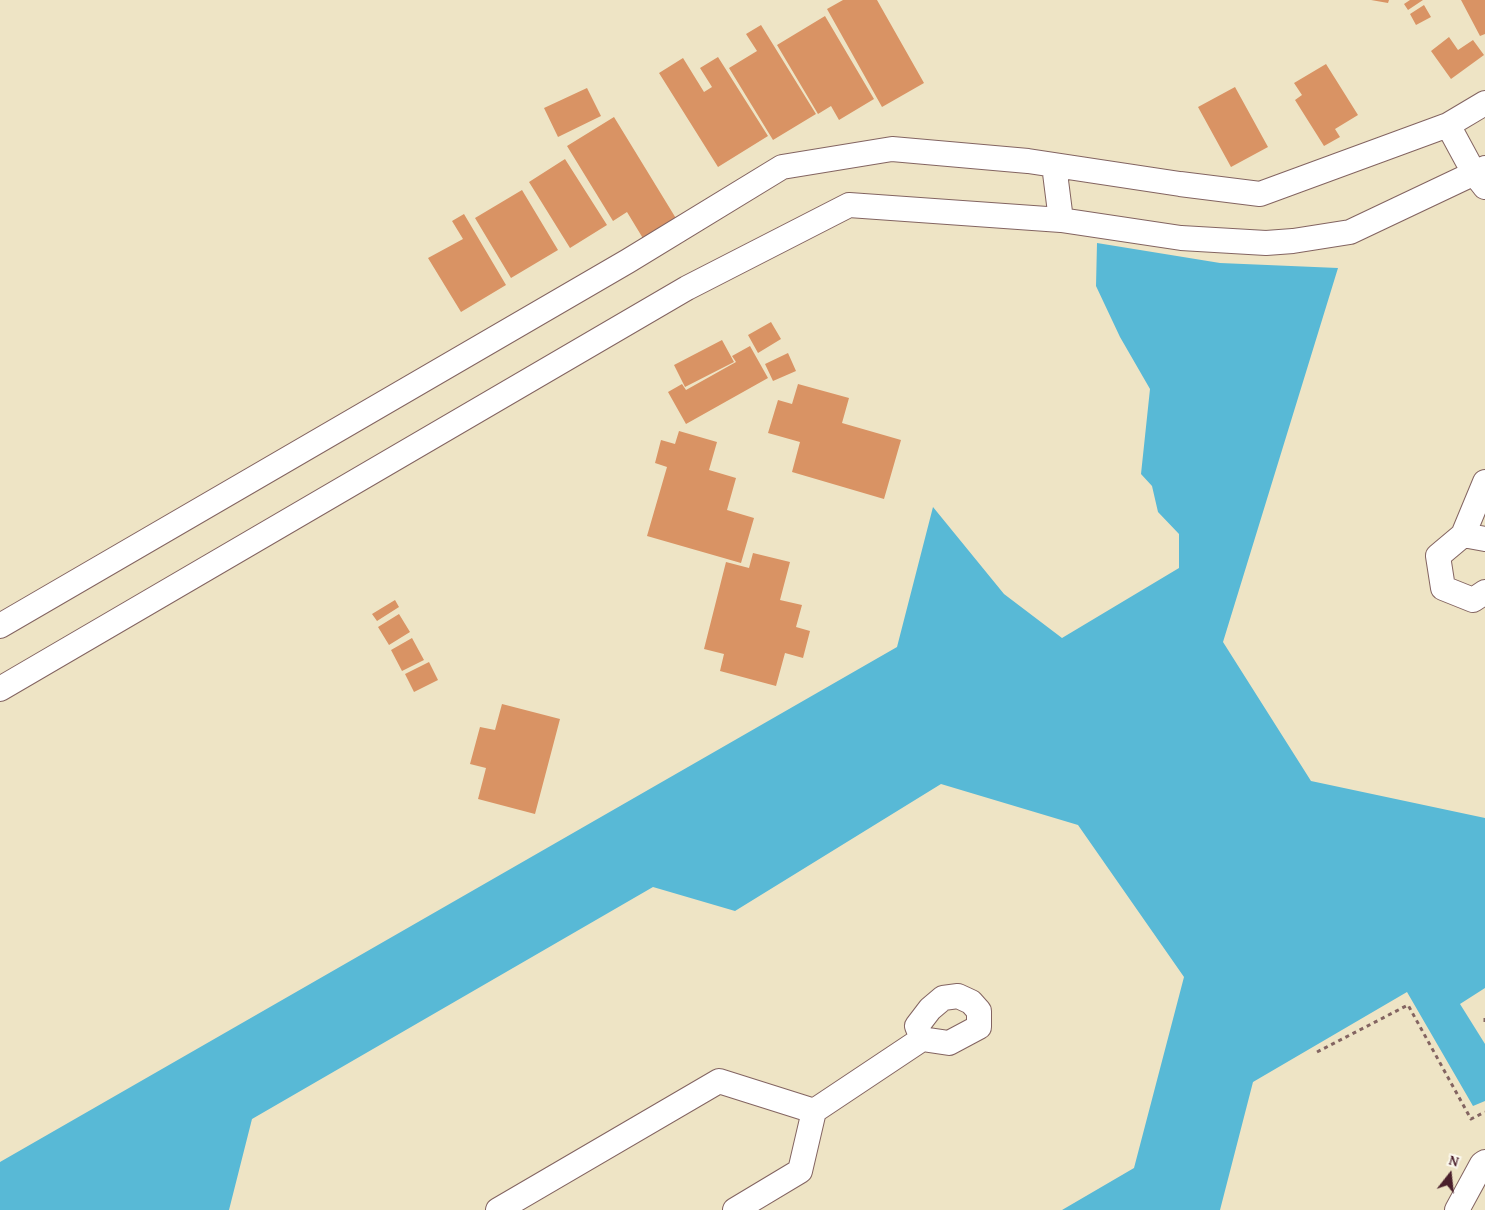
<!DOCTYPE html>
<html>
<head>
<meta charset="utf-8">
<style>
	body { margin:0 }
	#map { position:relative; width:1485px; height:1210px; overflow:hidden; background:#eee4c5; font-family:"Gentium Book Plus",serif }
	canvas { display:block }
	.north { position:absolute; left:1425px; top:1150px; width:50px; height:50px; -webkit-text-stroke:4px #fbf7ec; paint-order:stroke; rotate:16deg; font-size:14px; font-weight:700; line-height:20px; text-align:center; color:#4a1f2b }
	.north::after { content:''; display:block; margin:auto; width:18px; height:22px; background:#4a1f2b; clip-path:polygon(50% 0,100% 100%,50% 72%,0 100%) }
</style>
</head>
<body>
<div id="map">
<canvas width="1485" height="1210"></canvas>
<div class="north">N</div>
</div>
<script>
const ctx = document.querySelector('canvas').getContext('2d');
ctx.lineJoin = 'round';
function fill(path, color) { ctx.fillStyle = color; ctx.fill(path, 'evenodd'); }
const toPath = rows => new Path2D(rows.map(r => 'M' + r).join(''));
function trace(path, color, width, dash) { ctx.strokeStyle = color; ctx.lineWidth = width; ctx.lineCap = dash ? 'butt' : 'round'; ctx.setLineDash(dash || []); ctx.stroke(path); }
const water = toPath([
	[1097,243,1220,263,1338,268,1223,642,1311,781,1485,818,1485,988,1460,1004,1485,1044,1485,1101,1473,1106,1407,992,1253,1082,1220,1210,1062,1210,1134,1168,1184,977,1078,825,941,784,735,911,653,887,252,1119,229,1210,0,1210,0,1162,897,647,933,507,1004,594,1062,638,1179,568,1179,534,1158,512,1152,486,1141,474,1150,389,1120,337,1096,286]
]);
const building = toPath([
	[843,0,877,0,924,83,882,107,827,9],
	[1371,0,1389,0,1388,3],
	[1410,0,1423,0,1408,10,1404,4],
	[1461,0,1485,0,1485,34,1480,36],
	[1424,5,1431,17,1416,25,1410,14],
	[825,16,874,99,839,120,831,106,818,114,777,45],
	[761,25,816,114,773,140,729,68,757,51,746,34],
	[1449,37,1458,50,1473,40,1484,55,1451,79,1431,51],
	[718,57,768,136,718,167,659,73,683,58,704,92,712,87,700,68],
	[1326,64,1358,115,1335,129,1340,137,1324,146,1295,100,1302,95,1294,83],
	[1235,87,1268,147,1231,167,1198,107],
	[587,88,601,116,558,137,544,108],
	[614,117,677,220,644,240,627,212,613,221,567,146],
	[565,159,607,225,570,248,529,182],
	[522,190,558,250,511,278,475,218],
	[464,214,506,285,461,312,428,258,463,239,452,221],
	[771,322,781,339,758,353,748,335],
	[722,340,734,362,685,387,674,365],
	[750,346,768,378,686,424,668,392,682,384,686,390,736,362,732,356],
	[788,353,796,371,773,381,765,364],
	[798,384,849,398,842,423,901,440,884,499,792,472,800,442,768,433,778,400,792,404],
	[679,431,717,442,709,470,736,478,727,510,754,518,741,563,647,536,667,467,655,463,661,440,675,444],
	[753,553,790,562,780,600,802,605,796,627,810,631,803,658,785,653,776,686,720,671,724,654,704,649,726,562,749,568],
	[395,600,399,607,377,621,372,614],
	[399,614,410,632,389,645,378,627],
	[412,638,424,660,402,671,391,650],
	[429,662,438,680,414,692,405,674],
	[502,704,560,719,535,814,478,799,486,768,470,764,480,727,495,730]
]);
const path = toPath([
	[1485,1018,1485,1022],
	[1317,1052,1408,1005,1471,1119,1485,1112]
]);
const street = toPath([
	[1448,125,1474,173,1485,187],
	[1054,165,1061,220],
	[1463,535,1485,482],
	[1485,539,1463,535,1438,556,1443,588,1473,600,1485,592],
	[0,626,628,261,782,167,892,149,1028,161,1180,184,1260,194,1448,125,1485,103],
	[0,689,687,288,849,205,1061,220,1181,238,1266,243,1293,241,1350,232,1485,168],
	[498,1210,719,1081,814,1111],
	[735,1210,800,1171,814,1111,922,1039,949,1043,979,1027,979,1011,971,1002,958,996,943,998,930,1009,917,1026,922,1039],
	[1457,1210,1482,1164,1485,1162]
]);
fill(water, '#58b9d6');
fill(building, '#d99364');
trace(street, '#836461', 26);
trace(path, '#836461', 3, [4, 4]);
trace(street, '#fff', 24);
</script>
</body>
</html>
